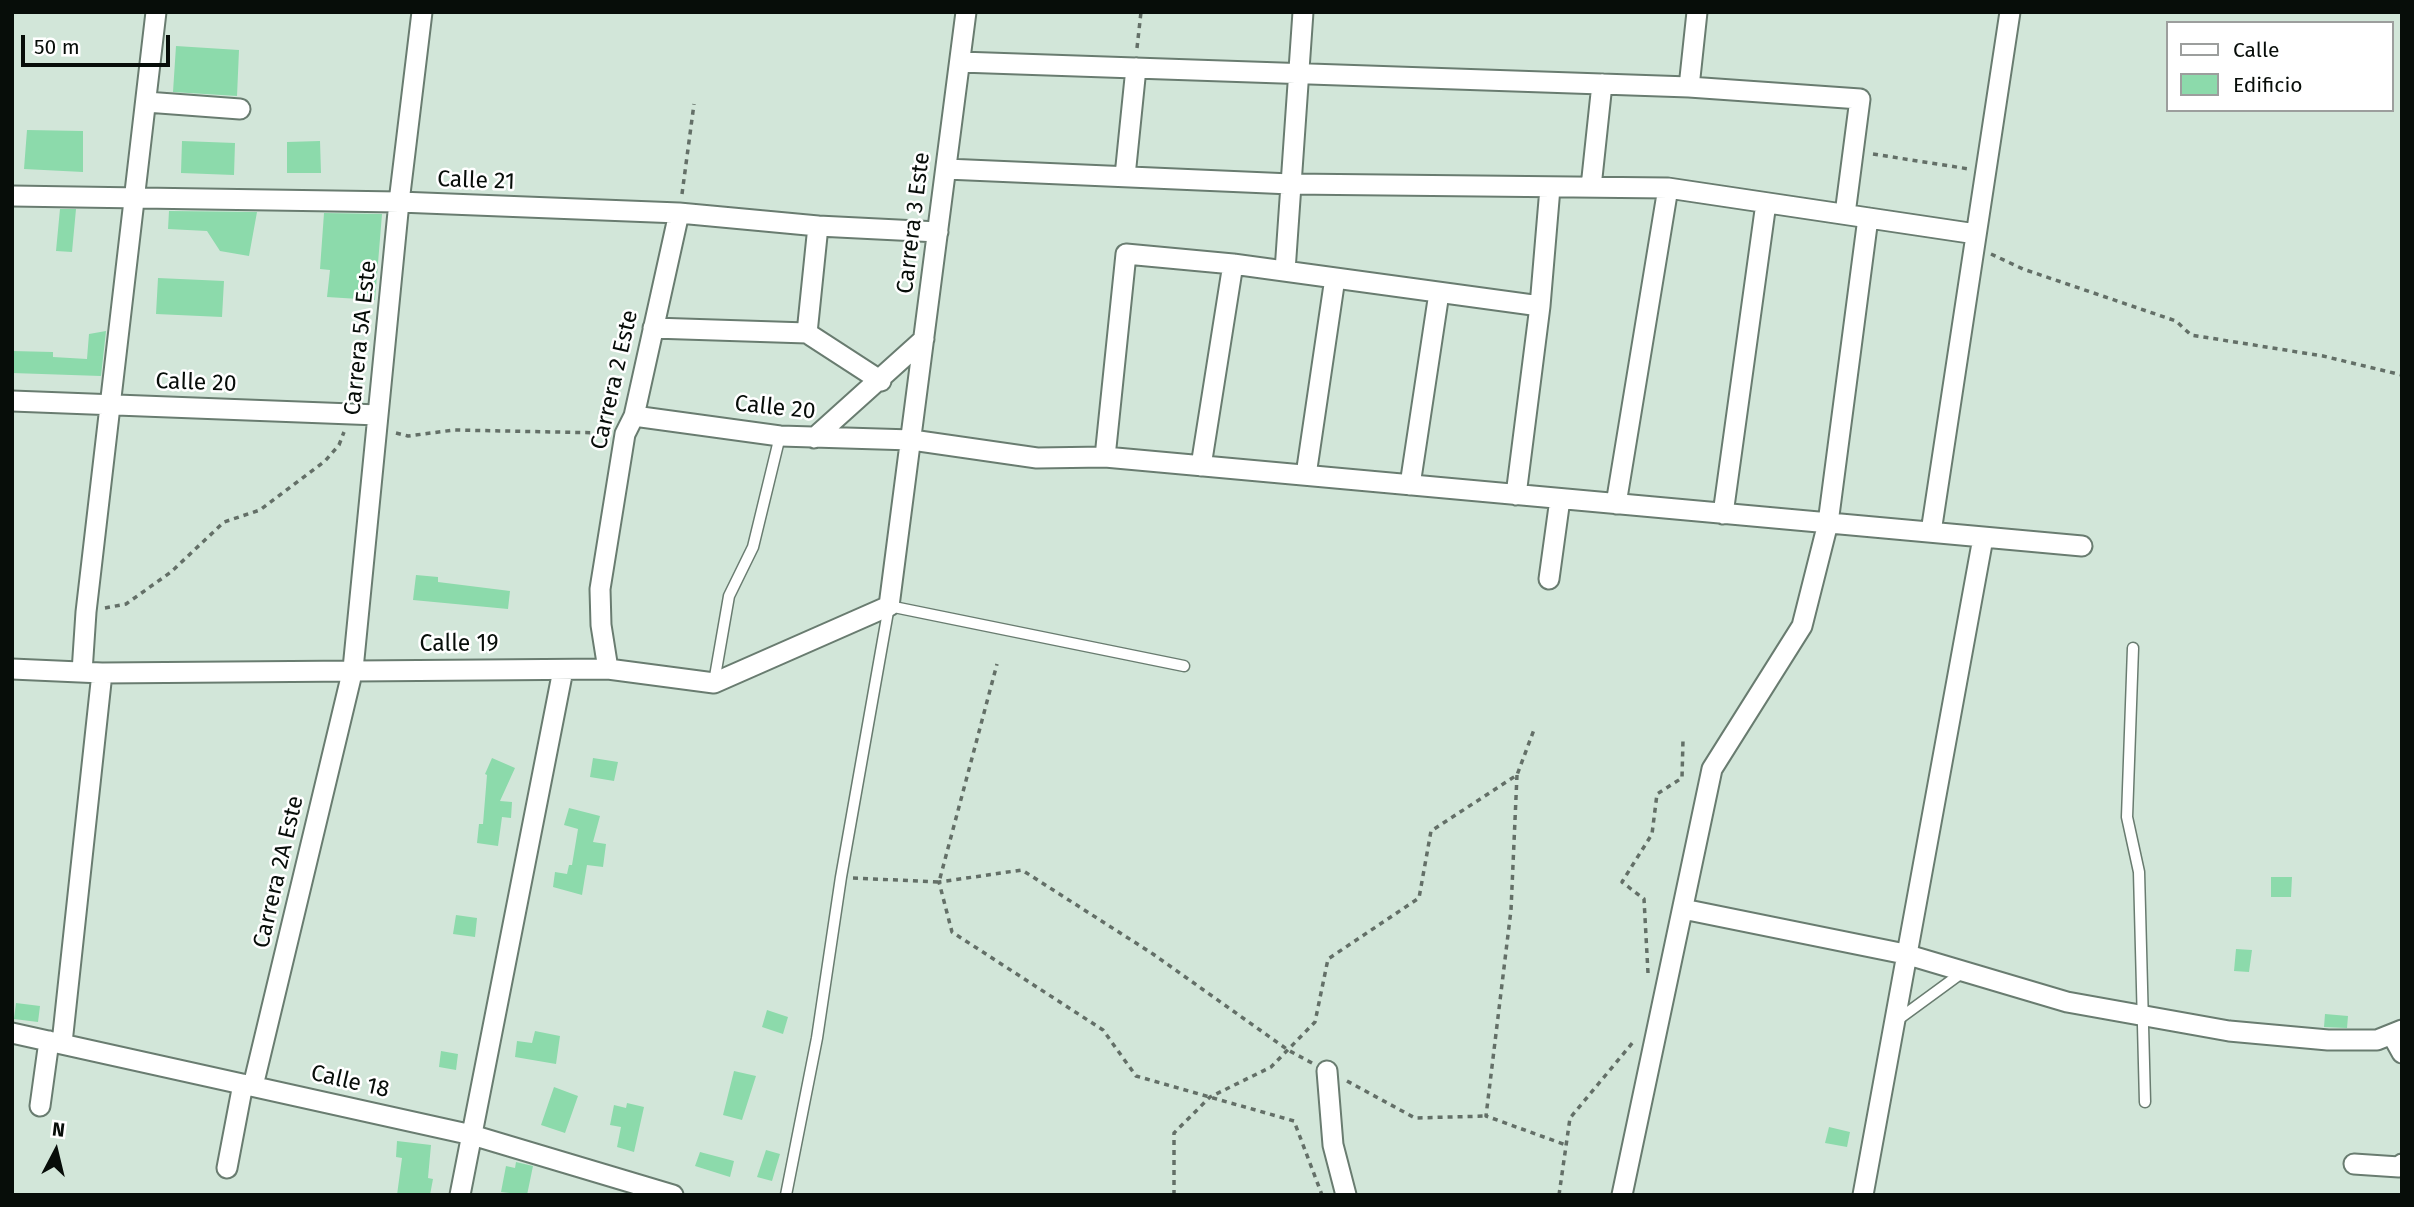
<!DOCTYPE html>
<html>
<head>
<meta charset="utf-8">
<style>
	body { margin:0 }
	#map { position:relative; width:2414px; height:1207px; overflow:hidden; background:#d2e6d9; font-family:"Fira Sans",sans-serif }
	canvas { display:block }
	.frame { position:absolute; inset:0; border:14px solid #070d09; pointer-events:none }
	.legend { position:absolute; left:2166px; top:21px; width:228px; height:91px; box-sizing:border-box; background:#fff; border:2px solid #9c9e9d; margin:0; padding:9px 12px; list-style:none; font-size:21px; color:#070d09 }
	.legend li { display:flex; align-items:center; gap:14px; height:35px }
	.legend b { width:35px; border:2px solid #9c9e9d }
	.north { position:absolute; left:21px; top:1116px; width:70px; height:70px; -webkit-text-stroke:5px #fff; paint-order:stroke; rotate:7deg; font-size:19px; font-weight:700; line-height:28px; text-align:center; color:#070d09 }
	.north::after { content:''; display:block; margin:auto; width:24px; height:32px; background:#070d09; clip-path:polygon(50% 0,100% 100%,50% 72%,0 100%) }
	.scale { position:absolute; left:21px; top:35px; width:149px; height:32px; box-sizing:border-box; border:4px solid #070d09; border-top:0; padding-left:9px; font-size:21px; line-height:24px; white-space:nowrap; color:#070d09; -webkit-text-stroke:5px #fff; paint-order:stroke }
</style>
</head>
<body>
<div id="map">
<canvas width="2414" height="1207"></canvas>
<div class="frame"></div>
<ul class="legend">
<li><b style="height:9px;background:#fff"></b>Calle</li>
<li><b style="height:19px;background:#8cdaab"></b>Edificio</li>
</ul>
<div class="north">N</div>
<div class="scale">50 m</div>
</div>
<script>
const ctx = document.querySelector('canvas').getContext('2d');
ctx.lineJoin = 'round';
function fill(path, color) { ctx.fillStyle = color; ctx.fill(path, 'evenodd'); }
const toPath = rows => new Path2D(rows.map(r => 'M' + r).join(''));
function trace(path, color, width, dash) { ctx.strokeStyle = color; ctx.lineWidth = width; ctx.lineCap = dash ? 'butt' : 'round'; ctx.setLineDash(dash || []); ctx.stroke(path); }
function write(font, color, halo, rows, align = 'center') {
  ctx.font = font + ' "Fira Sans",sans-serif'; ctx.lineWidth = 5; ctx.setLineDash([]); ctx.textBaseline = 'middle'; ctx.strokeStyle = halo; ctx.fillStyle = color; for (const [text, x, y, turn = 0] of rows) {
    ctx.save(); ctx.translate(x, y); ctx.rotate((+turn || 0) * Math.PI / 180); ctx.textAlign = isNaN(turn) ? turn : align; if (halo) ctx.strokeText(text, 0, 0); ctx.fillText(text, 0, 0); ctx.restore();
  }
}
const building = toPath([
	[176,46,239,50,237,96,173,92],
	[27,130,83,131,83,172,24,169],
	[182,141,235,143,234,175,181,173],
	[320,141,321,173,287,173,287,142],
	[60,209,76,209,72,252,56,251],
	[169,211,257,212,249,256,220,251,207,231,168,229],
	[324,213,382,214,375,300,327,297,330,270,320,269],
	[158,278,224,281,222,317,156,314],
	[106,331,101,376,12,373,12,351,53,352,53,357,87,359,89,334],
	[416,575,438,577,438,582,510,591,508,609,413,600],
	[492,758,515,768,500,801,512,802,511,818,502,817,498,846,477,843,479,824,483,824,487,775,485,774],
	[593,758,618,762,614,781,590,777],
	[569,808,600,816,593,842,606,844,603,867,587,865,582,895,553,887,555,872,567,874,569,865,572,865,578,829,564,825],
	[2271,877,2292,877,2291,897,2271,897],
	[456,915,477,918,475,937,453,934],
	[2236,949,2252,950,2249,972,2234,971],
	[16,1003,40,1006,38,1022,14,1019],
	[767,1010,788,1017,783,1034,762,1027],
	[2325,1014,2348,1016,2347,1028,2324,1027],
	[535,1031,560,1036,556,1064,515,1057,517,1041,532,1043],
	[441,1051,458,1054,456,1070,439,1067],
	[734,1071,756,1076,742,1120,723,1115],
	[554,1087,578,1096,565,1133,541,1125],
	[627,1103,644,1107,634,1152,617,1147,621,1127,610,1125,614,1105,626,1108],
	[1829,1127,1850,1132,1847,1147,1825,1143],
	[397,1141,431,1145,428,1178,433,1179,430,1195,397,1195,402,1158,396,1157],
	[766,1150,780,1154,772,1181,757,1177],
	[700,1152,734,1161,730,1177,695,1166],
	[516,1162,533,1166,527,1195,501,1192,506,1166,515,1168]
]);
const path = toPath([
	[1137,48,1141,12],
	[1873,154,1969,169],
	[682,194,694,104],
	[1991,254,2023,269,2176,321,2191,335,2323,356,2402,375],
	[396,433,408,436,454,430,607,433],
	[105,608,126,604,171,572,224,522,260,510,325,461,339,445,344,432],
	[1517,775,1511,910,1486,1116,1566,1145],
	[853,878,939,882,997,664],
	[1648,973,1644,899,1622,882,1652,834,1657,794,1682,778,1683,740],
	[1312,1063,1288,1050,1153,954,1022,870,939,882,952,932,1103,1030,1136,1076,1294,1121,1322,1195],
	[1347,1081,1415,1118,1486,1116],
	[1174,1195,1174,1133,1210,1097,1271,1067,1315,1022,1328,959,1419,898,1431,831,1517,775,1535,727],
	[1559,1195,1570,1118,1634,1041]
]);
const service = toPath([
	[2133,648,2127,817,2139,872,2145,1102],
	[714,682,729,596,753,547,780,436],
	[1896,1021,1963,972],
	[786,1195,817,1038,841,877,889,606,1184,666]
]);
const minor = toPath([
	[960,62,1689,87,1860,99,1845,214],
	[1689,87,1697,12],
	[146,102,240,109],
	[946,169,1291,184,1668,188,1976,234],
	[1125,176,1136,68],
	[1591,187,1602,84],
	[12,196,399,202,679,213,818,226,938,232],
	[1285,271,1303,12],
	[653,328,807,333,881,381],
	[807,333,818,226],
	[12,401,378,415],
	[634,416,780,436,912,440,1037,458,1105,457,2082,546],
	[814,438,924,339],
	[1105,457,1126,254,1233,264,1540,306],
	[1201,466,1233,264],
	[1306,475,1335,278],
	[1410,485,1439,293],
	[1516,495,1540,306,1550,188],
	[1616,504,1668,188],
	[1723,514,1766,203],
	[1931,532,2010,12],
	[1549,579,1560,499],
	[12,669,102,673,608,669,714,683,889,606,966,12],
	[608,669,601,625,600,589,625,434,634,416,679,213],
	[82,672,86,612,156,12],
	[1683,909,1905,954,2067,1002,2229,1031,2328,1040,2377,1040,2402,1030],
	[12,1033,472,1135,673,1195],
	[2392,1035,2402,1053],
	[62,1043,102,673],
	[1327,1071,1333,1145,1346,1195],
	[253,1086,353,669,399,202,422,12],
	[40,1106,49,1041],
	[2354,1164,2399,1167,2402,1164],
	[227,1168,243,1084],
	[460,1195,563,670],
	[1622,1195,1712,769,1802,626,1828,523,1868,218],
	[1863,1195,1983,538]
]);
const streetNames = [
	["Calle 21",476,181,2],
	["Carrera 3 Este",914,223,-83],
	["Carrera 5A Este",361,338,-84],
	["Carrera 2 Este",615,380,-77],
	["Calle 20",196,383,2],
	["Calle 20",775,408,6],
	["Calle 19",459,645],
	["Carrera 2A Este",279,872,-77],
	["Calle 18",350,1082,13]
];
fill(building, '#8cdaab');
trace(service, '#697c70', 13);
trace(minor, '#697c70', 23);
trace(path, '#636f67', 3.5, [5, 5]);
trace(service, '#fff', 10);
trace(minor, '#fff', 19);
write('23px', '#070d09', '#fff', streetNames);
</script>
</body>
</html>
